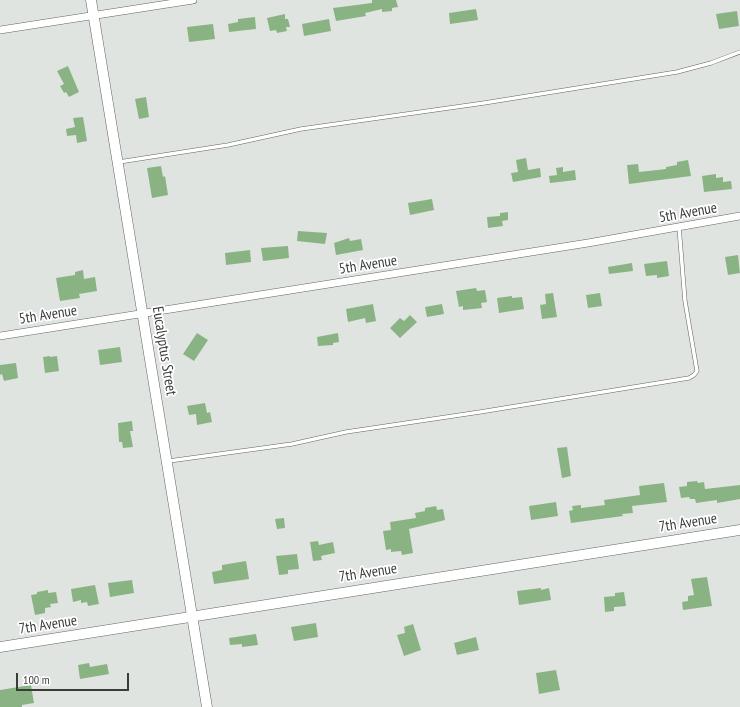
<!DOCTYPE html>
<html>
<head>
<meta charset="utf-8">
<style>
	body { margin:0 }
	#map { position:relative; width:740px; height:707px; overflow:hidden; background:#e0e4e0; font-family:"PT Sans Narrow",sans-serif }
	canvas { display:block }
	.scale { position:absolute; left:16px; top:673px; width:113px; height:18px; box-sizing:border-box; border:2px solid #3a3c3a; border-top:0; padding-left:5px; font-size:12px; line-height:14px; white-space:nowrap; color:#3a3c3a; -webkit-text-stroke:3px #fff; paint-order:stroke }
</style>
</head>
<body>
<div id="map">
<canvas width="740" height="707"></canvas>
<div class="scale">100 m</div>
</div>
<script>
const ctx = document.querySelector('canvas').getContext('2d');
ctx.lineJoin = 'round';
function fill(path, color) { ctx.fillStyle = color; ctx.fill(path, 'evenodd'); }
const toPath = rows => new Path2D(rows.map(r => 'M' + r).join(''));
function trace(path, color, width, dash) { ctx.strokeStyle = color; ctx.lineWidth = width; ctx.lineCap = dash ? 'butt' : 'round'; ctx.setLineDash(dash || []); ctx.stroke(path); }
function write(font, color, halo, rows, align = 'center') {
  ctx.font = font + ' "PT Sans Narrow",sans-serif'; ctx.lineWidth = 3.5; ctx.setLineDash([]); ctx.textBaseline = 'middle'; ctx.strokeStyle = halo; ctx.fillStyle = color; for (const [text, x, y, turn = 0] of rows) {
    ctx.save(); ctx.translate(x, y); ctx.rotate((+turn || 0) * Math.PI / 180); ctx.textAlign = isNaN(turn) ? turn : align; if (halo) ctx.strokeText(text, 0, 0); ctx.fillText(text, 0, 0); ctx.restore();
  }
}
const building = toPath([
	[372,0,396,0,398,7,392,8,392,11,382,12,382,9,365,13,366,16,336,21,333,8,372,3],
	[476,9,478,20,450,24,449,13],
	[737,11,739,26,719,29,716,14],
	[285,14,285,19,288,19,290,27,286,27,287,31,277,33,276,30,270,31,267,18],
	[255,17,256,29,229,32,228,24,238,22,238,19],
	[329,19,331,31,304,36,302,24],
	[213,24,215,39,189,42,187,27],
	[68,66,79,92,69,97,66,92,64,93,60,86,64,84,57,71],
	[146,97,149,117,139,119,135,99],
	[83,117,87,141,77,143,76,135,67,136,66,129,75,127,73,118],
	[526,158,528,170,540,168,541,177,513,182,511,173,518,172,516,160],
	[688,160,691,176,629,184,627,165,638,164,639,172,666,169,666,167,677,165,677,162],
	[161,166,163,177,165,176,168,195,152,198,147,168],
	[563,167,563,172,575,170,576,180,550,183,549,176,557,175,556,168],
	[716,174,716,178,723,177,723,182,731,181,732,189,704,192,702,176],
	[432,199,434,210,410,215,408,203],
	[508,212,508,220,502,221,503,226,488,228,487,217,500,216,500,213],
	[298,231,327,233,325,244,297,241],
	[349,238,350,241,361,239,363,250,336,255,334,243],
	[288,246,289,258,263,261,261,248],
	[250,250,251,262,226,265,225,253],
	[738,255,740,273,728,275,725,257],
	[667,261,669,276,657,278,657,275,646,276,644,264],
	[632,263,633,271,609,274,608,267],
	[83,270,84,279,95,277,97,291,79,294,80,298,60,301,56,278,75,275,75,272],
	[476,288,477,291,485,290,487,302,481,303,482,308,463,310,463,306,459,307,456,291],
	[553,293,557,317,542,319,540,305,546,304,545,294],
	[600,293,602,306,588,308,586,295],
	[512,296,512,298,522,297,524,309,499,313,497,298],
	[373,304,376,321,366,323,365,318,348,322,346,309],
	[442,304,444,314,427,317,425,307],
	[410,315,417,322,400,338,390,328,400,318,404,321],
	[197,333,208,340,194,361,183,354],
	[338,333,339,342,333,343,333,345,318,346,317,337],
	[120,347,122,362,100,365,98,350],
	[50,356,50,357,57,356,59,371,45,373,43,357],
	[16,363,18,378,4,381,2,374,0,375,0,365],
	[205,403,207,413,210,412,212,422,197,425,196,414,189,415,187,406],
	[132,421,133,431,130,431,133,447,123,448,122,442,119,442,118,423],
	[567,447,571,476,562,478,557,448],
	[697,481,698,483,704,482,705,489,740,485,740,499,717,503,717,500,696,503,695,499,690,499,689,497,681,498,679,487,687,486,687,482],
	[664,483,667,502,632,506,633,513,622,514,623,516,571,523,569,511,573,510,572,506,581,505,581,508,605,505,604,500,640,495,639,486],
	[556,502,558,516,531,520,529,506],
	[436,506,437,510,443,509,445,520,409,529,413,553,402,555,401,551,391,552,391,549,386,550,383,531,391,530,390,522,416,518,415,513,425,511,425,508],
	[284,518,285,528,277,529,275,519],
	[318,541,319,545,333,542,335,553,321,556,322,560,313,561,310,542],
	[297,554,299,569,288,570,288,574,279,575,276,556],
	[246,561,249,579,214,584,212,572,222,570,222,565],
	[707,577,712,606,683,610,682,602,688,601,688,596,694,595,691,579],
	[132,580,134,593,110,597,108,583],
	[95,585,99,604,88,606,87,602,81,603,81,600,73,602,71,589],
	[541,588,541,590,549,588,551,600,519,605,517,591],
	[48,590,48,593,56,592,58,603,50,604,51,607,45,608,45,613,35,615,31,595,37,594,37,592],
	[624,592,626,606,614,607,614,611,605,612,604,597,615,596,615,593],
	[316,623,318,637,294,641,291,627],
	[413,624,421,650,404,656,397,635,405,633,404,627],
	[256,634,258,645,242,647,242,644,230,645,229,638],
	[476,637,479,650,457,655,454,643],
	[89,663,90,667,107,664,109,674,80,679,78,665],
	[556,670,560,690,539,694,536,673],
	[31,685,34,703,22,705,22,707,0,707,0,690]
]);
const lane = toPath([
	[119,162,228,145,301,129,484,103,677,72,711,63,740,52],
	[169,461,292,444,346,432,480,412,689,378,694,375,697,371,685,301,679,227]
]);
const street = toPath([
	[0,30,193,0],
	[0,336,588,243,740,216]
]);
const secondary = toPath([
	[91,0,207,707],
	[0,647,740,530]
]);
const streetNames = [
	["5th Avenue",688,213,-10],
	["5th Avenue",368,265,-9],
	["5th Avenue",48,315,-9],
	["Eucalyptus Street",164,351,81],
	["7th Avenue",688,523,-9],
	["7th Avenue",368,573,-9],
	["7th Avenue",48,625,-9]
];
fill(building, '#8ab384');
trace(lane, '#626561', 4.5);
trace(street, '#626561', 8);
trace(secondary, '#626561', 11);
trace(lane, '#fff', 3.5);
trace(street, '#fff', 7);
trace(secondary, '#fff', 10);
write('15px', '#3a3c3a', '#fff', streetNames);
</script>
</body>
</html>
